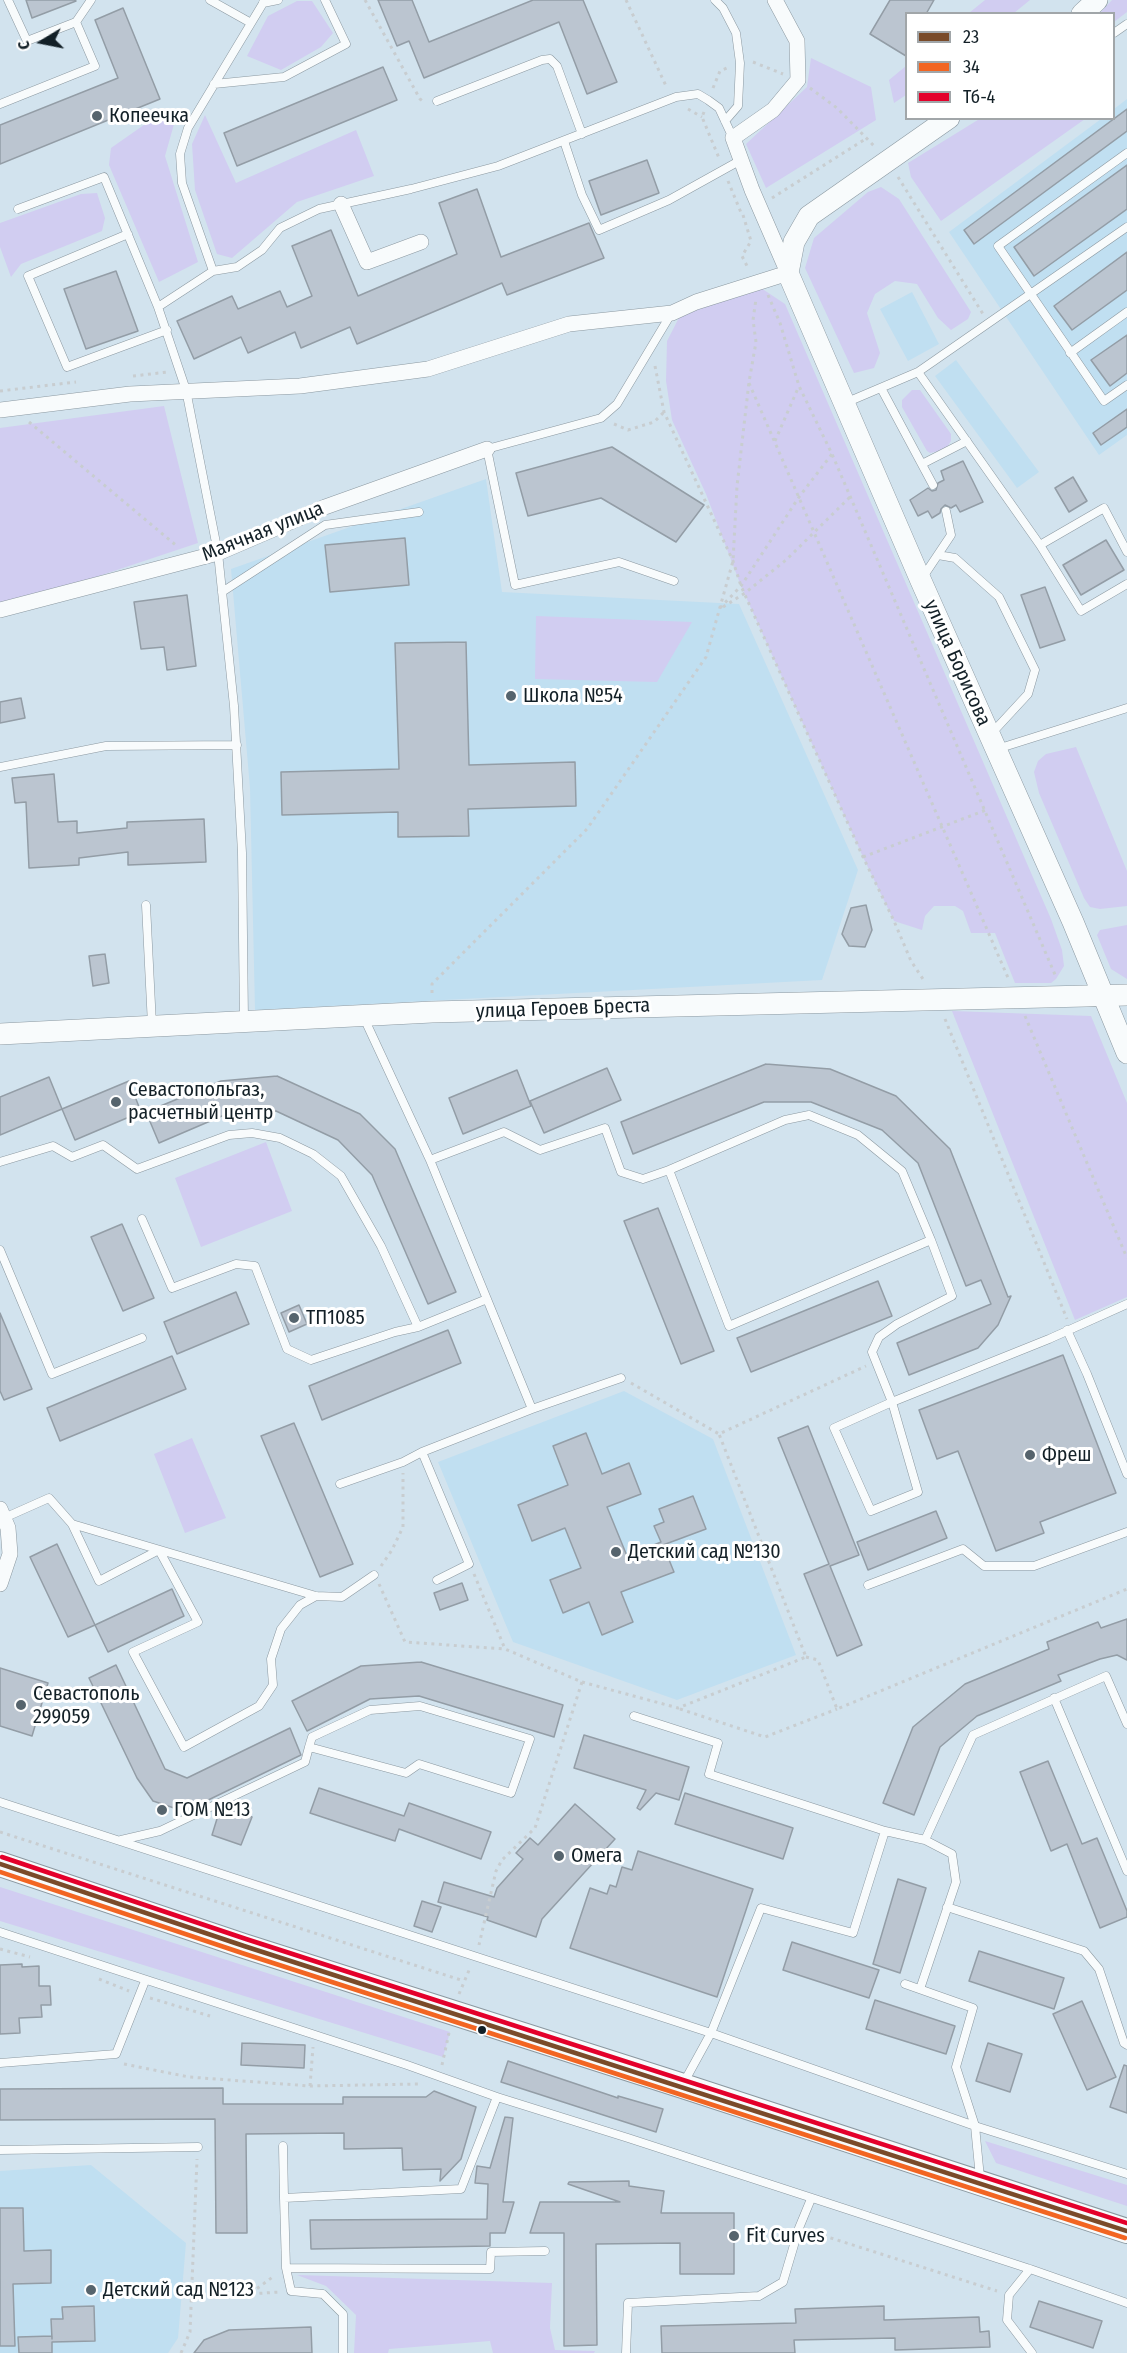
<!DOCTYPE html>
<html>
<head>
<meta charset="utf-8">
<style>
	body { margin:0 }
	#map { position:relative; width:1127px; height:2353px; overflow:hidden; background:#d2e3ee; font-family:"Fira Sans Condensed",sans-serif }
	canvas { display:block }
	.legend { position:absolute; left:905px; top:12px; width:210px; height:108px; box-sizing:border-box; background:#fff; border:2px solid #a1a6a9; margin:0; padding:8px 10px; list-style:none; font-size:18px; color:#132027 }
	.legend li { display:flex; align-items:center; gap:12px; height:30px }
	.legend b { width:30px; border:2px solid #a1a6a9 }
	.north { position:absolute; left:12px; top:12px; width:60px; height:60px; -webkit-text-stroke:4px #fff; paint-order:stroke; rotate:260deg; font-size:16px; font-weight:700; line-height:24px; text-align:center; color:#132027 }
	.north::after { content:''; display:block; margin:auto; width:21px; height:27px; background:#132027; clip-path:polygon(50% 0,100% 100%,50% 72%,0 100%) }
</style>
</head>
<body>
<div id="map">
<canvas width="1127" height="2353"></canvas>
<ul class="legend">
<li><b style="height:8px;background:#7a4b2a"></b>23</li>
<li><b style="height:8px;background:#f26522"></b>34</li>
<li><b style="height:8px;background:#e4002b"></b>Тб-4</li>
</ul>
<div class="north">С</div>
</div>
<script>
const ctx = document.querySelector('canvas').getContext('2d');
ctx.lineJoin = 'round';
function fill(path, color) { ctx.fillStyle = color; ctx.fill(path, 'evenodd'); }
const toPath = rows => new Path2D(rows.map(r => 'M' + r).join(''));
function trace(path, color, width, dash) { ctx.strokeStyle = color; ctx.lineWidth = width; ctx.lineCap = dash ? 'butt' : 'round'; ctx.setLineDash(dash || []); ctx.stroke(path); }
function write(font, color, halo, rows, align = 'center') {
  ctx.font = font + ' "Fira Sans Condensed",sans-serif'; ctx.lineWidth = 6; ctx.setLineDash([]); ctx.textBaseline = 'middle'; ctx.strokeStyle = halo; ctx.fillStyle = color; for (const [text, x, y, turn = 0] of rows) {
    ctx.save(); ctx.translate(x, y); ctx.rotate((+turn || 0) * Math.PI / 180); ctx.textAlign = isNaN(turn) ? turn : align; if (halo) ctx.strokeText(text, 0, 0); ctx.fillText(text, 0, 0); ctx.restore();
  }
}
const built = toPath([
	[1127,99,1127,435,1099,455,949,232,1101,119,1114,118,1114,109],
	[912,292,939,344,908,361,880,309],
	[956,360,1039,472,1017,488,935,376],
	[486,479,502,592,739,604,858,870,822,980,255,1010,250,788,231,569],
	[624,1391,713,1439,796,1655,677,1700,513,1642,438,1462],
	[91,2165,186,2243,178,2338,168,2353,0,2353,0,2171]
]);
const green = toPath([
	[985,0,1030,0,1014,13,969,13],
	[1112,0,1127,0,1127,12,1114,22,1114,14,1100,13],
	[297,1,312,1,333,33,321,47,281,70,247,56,268,16],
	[811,58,871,87,876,120,766,188,746,144,807,87],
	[906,66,906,95,894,103,889,80],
	[178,110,165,156,198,262,159,282,109,165,111,148,161,113],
	[205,115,236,183,356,130,374,176,297,202,232,258,217,254,195,190,192,144],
	[981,118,1085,119,941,221,911,177,908,163],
	[881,187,899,199,971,312,968,319,951,330,938,318,917,284,895,281,875,294,867,313,880,353,874,368,854,373,805,268,814,238,868,192],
	[97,193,105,218,102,231,21,264,11,277,0,247,0,223,81,194],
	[758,286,785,304,1051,919,1062,950,1064,966,1056,979,1051,983,1015,983,995,933,971,933,963,911,955,906,934,906,925,916,922,930,894,921,863,857,741,586,706,494,672,420,666,381,667,341,684,308],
	[912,390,920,390,951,434,951,441,947,447,939,451,930,453,927,451,902,407,902,400],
	[164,406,198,543,0,609,0,428],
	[536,616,692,622,657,682,535,679],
	[1076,747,1127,871,1127,906,1100,909,1090,907,1084,898,1039,793,1034,772,1038,761,1046,754],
	[1127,925,1127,979,1111,969,1097,935,1100,930],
	[952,1011,1091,1016,1127,1103,1127,1297,1075,1320],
	[266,1142,292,1211,201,1247,175,1178],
	[192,1438,226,1518,185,1533,154,1454],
	[0,1887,450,2032,443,2057,0,1921],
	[985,2141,1127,2185,1127,2206,996,2163],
	[297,2275,552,2283,550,2328,555,2350,595,2351,594,2353,493,2353,490,2341,389,2349,388,2353,354,2353,356,2315,326,2286]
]);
const building = toPath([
	[26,0,75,0,76,1,32,18,26,0],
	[378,0,412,0,429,42,533,0,583,0,617,82,587,94,559,22,424,78,409,41,397,46,378,0],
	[890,0,934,0,926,14,906,14,906,56,870,34,890,0],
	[123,8,160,99,0,164,0,125,118,78,95,20,123,8],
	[383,67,397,100,237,166,224,133,383,67],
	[1127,109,1127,131,974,244,964,230,1127,109],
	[647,160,659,193,601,215,589,181,647,160],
	[1127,165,1127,209,1034,276,1014,247,1127,165],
	[477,189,501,257,589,223,604,258,507,295,502,283,357,344,350,327,301,348,295,332,248,353,241,337,194,359,177,321,232,296,238,309,280,291,287,307,312,296,292,246,331,230,358,296,457,254,439,203,477,189],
	[1127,252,1127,290,1072,330,1054,306,1127,252],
	[116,271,138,331,86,349,64,289,116,271],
	[1127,335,1127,373,1110,386,1091,360,1127,335],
	[1127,409,1127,427,1101,445,1093,433,1127,409],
	[612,447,704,505,676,542,601,498,528,516,516,473,612,447],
	[963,461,983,502,960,512,956,505,951,508,945,505,941,509,940,513,932,518,928,511,918,516,910,500,928,488,932,491,936,490,938,483,944,480,941,471,963,461],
	[1073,477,1087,501,1069,512,1055,488,1073,477],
	[405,538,409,585,330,592,325,545,405,538],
	[1106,540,1124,570,1081,595,1063,565,1106,540],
	[1045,587,1065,640,1040,648,1021,595,1045,587],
	[187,595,196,666,167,670,164,647,141,649,134,602,187,595],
	[466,642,469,765,575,762,576,806,468,809,469,836,398,837,398,812,282,815,281,772,399,769,395,643,466,642],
	[21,698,25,718,0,723,0,702,21,698],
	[54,774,58,822,77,821,77,833,127,828,127,822,204,819,206,862,128,865,128,852,79,858,79,865,29,868,26,802,15,803,12,778,54,774],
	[866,905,872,930,865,947,849,946,842,934,851,908,866,905],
	[105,954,109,983,93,986,89,956,105,954],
	[766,1064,830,1069,896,1096,950,1149,1008,1297,1011,1296,998,1325,978,1348,909,1375,897,1343,991,1304,981,1280,966,1286,918,1163,882,1130,811,1102,764,1102,633,1154,621,1122,766,1064],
	[607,1068,621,1100,544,1133,530,1101,607,1068],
	[517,1070,531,1106,463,1134,449,1098,517,1070],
	[277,1076,360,1114,395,1149,456,1292,428,1304,372,1175,338,1140,276,1111,222,1116,159,1143,146,1112,221,1081,277,1076],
	[49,1077,62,1109,0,1135,0,1097,49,1077],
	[129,1081,141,1112,75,1140,62,1109,129,1081],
	[658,1208,714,1351,681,1364,624,1221,658,1208],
	[122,1224,154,1298,123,1311,91,1237,122,1224],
	[878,1281,892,1316,751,1372,737,1338,878,1281],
	[236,1292,249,1324,177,1354,164,1322,236,1292],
	[299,1305,307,1324,289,1332,281,1313,299,1305],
	[0,1313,32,1389,4,1400,0,1391,0,1313],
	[448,1330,461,1363,322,1420,309,1386,448,1330],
	[1063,1355,1116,1493,1040,1522,1044,1533,996,1551,958,1451,937,1459,919,1410,1063,1355],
	[172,1356,186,1389,60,1441,47,1408,172,1356],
	[294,1423,353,1564,320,1577,261,1436,294,1423],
	[808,1426,859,1555,830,1566,862,1645,837,1656,804,1574,829,1564,778,1438,808,1426],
	[586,1433,602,1474,629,1463,641,1494,607,1507,627,1556,661,1542,654,1526,664,1522,659,1509,693,1496,706,1529,663,1545,674,1572,621,1592,633,1622,602,1635,589,1602,563,1613,550,1580,581,1568,565,1528,532,1541,518,1505,568,1485,553,1446,586,1433],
	[936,1511,947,1538,868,1570,857,1542,936,1511],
	[57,1544,95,1625,68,1637,30,1557,57,1544],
	[462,1583,468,1600,440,1610,434,1593,462,1583],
	[172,1589,184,1616,108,1652,95,1625,172,1589],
	[1127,1619,1127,1660,1117,1655,1100,1659,1058,1675,1061,1681,977,1716,940,1747,914,1815,883,1803,913,1727,965,1684,1049,1649,1047,1642,1098,1622,1101,1628,1127,1619],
	[421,1662,563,1705,554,1737,419,1696,370,1699,307,1731,292,1701,361,1666,421,1662],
	[116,1665,165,1769,187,1778,290,1728,301,1755,200,1804,174,1808,153,1801,137,1778,89,1678,116,1665],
	[0,1668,48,1683,32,1736,0,1726,0,1668],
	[584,1735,689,1767,679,1800,656,1793,640,1810,637,1808,646,1790,574,1768,584,1735],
	[1048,1761,1082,1844,1097,1838,1127,1911,1127,1917,1100,1928,1067,1844,1051,1851,1020,1772,1048,1761],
	[319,1788,404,1816,409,1803,491,1832,481,1859,399,1829,395,1841,310,1813,319,1788],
	[685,1793,793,1828,783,1859,675,1824,685,1793],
	[575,1804,615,1839,542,1919,536,1937,487,1920,488,1917,438,1902,444,1882,494,1897,497,1888,523,1859,516,1853,530,1838,538,1845,575,1804],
	[223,1808,252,1817,241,1845,212,1835,220,1809,223,1808],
	[638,1851,753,1889,717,1997,570,1948,590,1888,607,1894,610,1885,616,1887,622,1867,632,1870,638,1851],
	[898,1879,926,1888,900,1973,873,1964,898,1879],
	[422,1901,441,1907,432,1932,414,1926,422,1901],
	[792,1942,879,1970,869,1998,783,1970,792,1942],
	[979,1951,1064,1978,1054,2009,969,1981,979,1951],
	[22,1964,22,1967,39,1966,39,1986,50,1986,51,2005,41,2005,42,2017,19,2018,20,2033,0,2034,0,1965,22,1964],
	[875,2000,955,2026,946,2054,866,2029,875,2000],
	[1082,2001,1116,2077,1087,2090,1053,2014,1082,2001],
	[242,2043,305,2045,304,2068,241,2065,242,2043],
	[988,2043,1022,2054,1010,2092,976,2081,988,2043],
	[508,2061,618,2098,618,2096,663,2109,656,2132,501,2082,508,2061],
	[1124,2065,1127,2066,1127,2113,1110,2107,1124,2065],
	[223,2088,223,2104,343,2104,343,2097,426,2097,434,2091,476,2107,461,2159,440,2181,441,2169,403,2170,402,2148,344,2149,344,2133,246,2134,247,2233,216,2233,215,2119,0,2120,0,2089,223,2088],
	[505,2117,513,2118,503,2202,514,2202,505,2233,490,2233,490,2246,311,2249,310,2220,487,2219,488,2184,475,2183,477,2166,490,2168,505,2117],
	[629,2181,629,2186,664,2191,661,2213,734,2213,734,2274,680,2274,680,2243,596,2244,597,2345,564,2346,564,2233,530,2233,540,2202,620,2202,568,2184,569,2182,629,2181],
	[0,2208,23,2208,24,2251,51,2250,51,2283,13,2284,15,2346,0,2346,0,2208],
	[1039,2301,1102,2321,1093,2348,1030,2327,1039,2301],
	[94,2306,95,2341,52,2342,52,2353,19,2353,18,2337,52,2336,52,2339,51,2319,63,2319,62,2307,94,2306],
	[884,2306,884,2320,979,2317,980,2332,989,2331,990,2347,895,2350,895,2338,794,2340,795,2353,662,2353,661,2326,796,2323,795,2309,884,2306],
	[311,2327,312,2353,194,2353,204,2340,229,2330,311,2327]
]);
const path = toPath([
	[365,0,420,99,424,102],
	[626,0,667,88],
	[753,62,783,74],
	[713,88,720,71,727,68],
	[810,88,837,108,876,148],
	[688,109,702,117],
	[704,112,702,117,719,158],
	[898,177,983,314],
	[728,181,742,215],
	[772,198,867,138],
	[743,215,751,241,742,256,748,268],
	[768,295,780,323,799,386,832,454,1056,977],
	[655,366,664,412,733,561,741,586,863,857,894,921,911,961,925,982],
	[133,376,168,372],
	[749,383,1009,980],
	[0,391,76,382],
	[29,422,178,547],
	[614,424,628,430,654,422,664,412],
	[775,441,799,386],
	[723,607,745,593,786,560,850,497],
	[720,608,741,586,799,497,832,454],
	[863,857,986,810],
	[432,993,432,984,587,829,706,657,733,561,737,486,749,382,756,342,753,320,756,299],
	[1025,1016,1127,1258],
	[945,1019,1067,1319],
	[631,1383,719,1434,866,1366],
	[381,1566,392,1550,403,1527,403,1473],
	[474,1574,505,1649,582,1682,535,1828,502,1860,496,1871,479,1945],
	[379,1584,405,1642,505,1649],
	[806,1657,818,1660,837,1709,1127,1589],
	[582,1682,678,1708,806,1657,719,1434],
	[680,1709,765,1737,837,1709],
	[0,1832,464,1981],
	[0,1949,30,1957],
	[99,1979,129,1991],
	[459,1994,470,1968],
	[150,1998,210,2016],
	[124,2064,189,2077,310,2086,419,2084],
	[442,2065,449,2033],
	[310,2086,313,2047],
	[809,2231,997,2291],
	[192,2291,249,2294,280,2292],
	[251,2293,274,2276],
	[181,2353,190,2332,197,2159]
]);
const lane = toPath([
	[8,0,27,41,76,22,91,0],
	[210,0,251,23],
	[715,0,723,8,736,33,740,63,738,106,725,121],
	[263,3,278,0],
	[1114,33,1127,24],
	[214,84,284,77,346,44,325,0],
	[437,101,542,60,550,59,557,66,582,134],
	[0,104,95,66,76,22],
	[564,141,582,195,599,230,669,200,741,160],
	[1127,153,998,246,1104,401,1127,385],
	[18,209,104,177,158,307,186,390,218,553,234,706,242,853,244,1020],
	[128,234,28,276,67,367,167,330],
	[213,271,182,183,180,154,188,128,265,0],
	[158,307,213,271,237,267,262,250,280,228,319,209,411,189,498,166,676,97,698,94,708,100,719,108,733,138],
	[671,314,617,404,601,418,487,449,515,585,619,562,674,581],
	[1070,353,1127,312],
	[918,372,1127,227],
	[881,388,933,485],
	[845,403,918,372,1040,545,1081,611,1127,584],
	[922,464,967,441],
	[1040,545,1104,508,1127,552],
	[938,555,955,558,999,597,1035,670,1028,694,991,734],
	[923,577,951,535,946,511],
	[222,592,325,525,419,512],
	[997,749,1127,708],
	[0,767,106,746,237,745],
	[146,905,152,1025],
	[364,1018,430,1160,504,1132,540,1150,605,1128,621,1172,643,1179,669,1170],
	[809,1115,858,1135,902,1171,931,1240,729,1326,669,1170,785,1120,809,1115],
	[430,1160,532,1409,621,1378],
	[0,1162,53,1146,72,1157,103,1145,137,1169,229,1135,252,1133,280,1138,313,1154,341,1176,381,1246,418,1327,487,1299],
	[142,1219,172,1288,236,1264,255,1266,287,1349,311,1360,395,1332,418,1327],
	[931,1240,952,1296,897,1324,879,1337,872,1352,892,1402,1049,1339,1127,1304],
	[0,1250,52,1374,142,1338],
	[1067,1330,1087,1374,1127,1474],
	[892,1402,918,1492,871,1511,834,1428,892,1402],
	[422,1452,469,1564,437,1580],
	[340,1484,403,1462,422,1452,532,1409],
	[4,1518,49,1498,72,1524,99,1581,159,1550,198,1622,133,1652,184,1747,259,1706,273,1685,271,1659,281,1629,300,1605,316,1596],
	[72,1524,316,1596,342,1597,374,1575],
	[868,1585,963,1549,984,1566,1034,1566,1127,1532],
	[1054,1698,1127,1871],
	[634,1716,718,1743,709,1774,885,1831],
	[0,1802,711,2033,975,2126,1127,2174],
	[121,1840,160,1831,305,1762,309,1747,312,1737,370,1710,420,1706,530,1739,511,1793,419,1764,406,1773,309,1747],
	[925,1840,973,1735,1106,1676,1127,1724],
	[947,1907,1084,1951,1099,1969,1124,2043,1127,2045],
	[0,1932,407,2065,497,2097,628,2138,1030,2269,1127,2303],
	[905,1984,973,2008,956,2067,975,2126,980,2178],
	[0,2063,116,2054,145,1981],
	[683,2084,711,2033,761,1908,853,1933,885,1831,925,1840,952,1854,956,1882,920,1989],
	[497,2097,461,2189,284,2198,286,2268,490,2269,491,2252,545,2251],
	[283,2146,284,2198],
	[0,2150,198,2147],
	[286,2268,291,2291,323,2294,343,2314,343,2353],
	[1030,2269,1009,2295,1007,2320,1032,2353],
	[626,2353,628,2303,759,2296,783,2282,799,2228,811,2199]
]);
const street = toPath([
	[341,204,367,262,421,242],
	[0,410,130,394,300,386,428,369,569,324,672,313,696,302,788,273,752,190,733,138,773,110,798,80,797,41,775,0],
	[0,610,218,553,325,507,487,449],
	[0,1509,8,1528,10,1554,0,1584]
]);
const secondary = toPath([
	[1082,14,1097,0],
	[949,118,809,216,794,242,788,273,921,581,1073,922,1127,1053],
	[0,1034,432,1012,1127,995]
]);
const primary = toPath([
	[0,1864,244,1946,683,2086,1127,2231]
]);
const bus1 = toPath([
	[0,1864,244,1946,1127,2231]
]);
const bus2 = toPath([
	[0,1872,242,1953,1125,2238]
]);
const bus3 = toPath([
	[2,1857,246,1939,1127,2223]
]);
const markers = [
	[97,116,6,"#56646d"],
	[511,696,6,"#56646d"],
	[116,1102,6,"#56646d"],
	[294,1318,6,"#56646d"],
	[1030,1455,6,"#56646d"],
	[616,1552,6,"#56646d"],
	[21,1705,6,"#56646d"],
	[162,1810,6,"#56646d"],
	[559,1856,6,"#56646d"],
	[482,2030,5,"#132027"],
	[734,2236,6,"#56646d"],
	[91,2290,6,"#56646d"]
];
const poiNames = [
	["Копеечка",109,116],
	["Школа №54",523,696],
	["Севастопольгаз,",128,1090],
	["расчетный центр",128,1113],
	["ТП1085",306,1318],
	["Фреш",1042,1455],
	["Детский сад №130",628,1552],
	["Севастополь",33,1694],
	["299059",33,1717],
	["ГОМ №13",174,1810],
	["Омега",571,1856],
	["Fit Curves",746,2236],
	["Детский сад №123",103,2290]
];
const streetNames = [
	["Маячная улица",263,532,-22],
	["улица Борисова",957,663,66],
	["улица Героев Бреста",563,1009,-2]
];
fill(built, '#c0dff1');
fill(green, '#d1cdf1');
fill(building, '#bbc5d0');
trace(building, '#939da6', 1.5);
trace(lane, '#8b98a0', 9);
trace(street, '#8b98a0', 16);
trace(secondary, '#8b98a0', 22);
trace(primary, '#8b98a0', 26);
trace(path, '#c8cdd0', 3, [3, 4.5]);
trace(lane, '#f8fbfc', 8);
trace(street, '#f8fbfc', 15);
trace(secondary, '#f8fbfc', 21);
trace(primary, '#f8fbfc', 24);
trace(bus1, '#7a4b2a', 4.5);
trace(bus2, '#f26522', 4.5);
trace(bus3, '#e4002b', 4.5);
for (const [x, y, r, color] of markers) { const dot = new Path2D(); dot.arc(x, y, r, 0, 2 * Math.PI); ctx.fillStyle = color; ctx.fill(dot); trace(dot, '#fff', 2); }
write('20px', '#132027', '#fff', poiNames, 'left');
write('20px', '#132027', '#fff', streetNames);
</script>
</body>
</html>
